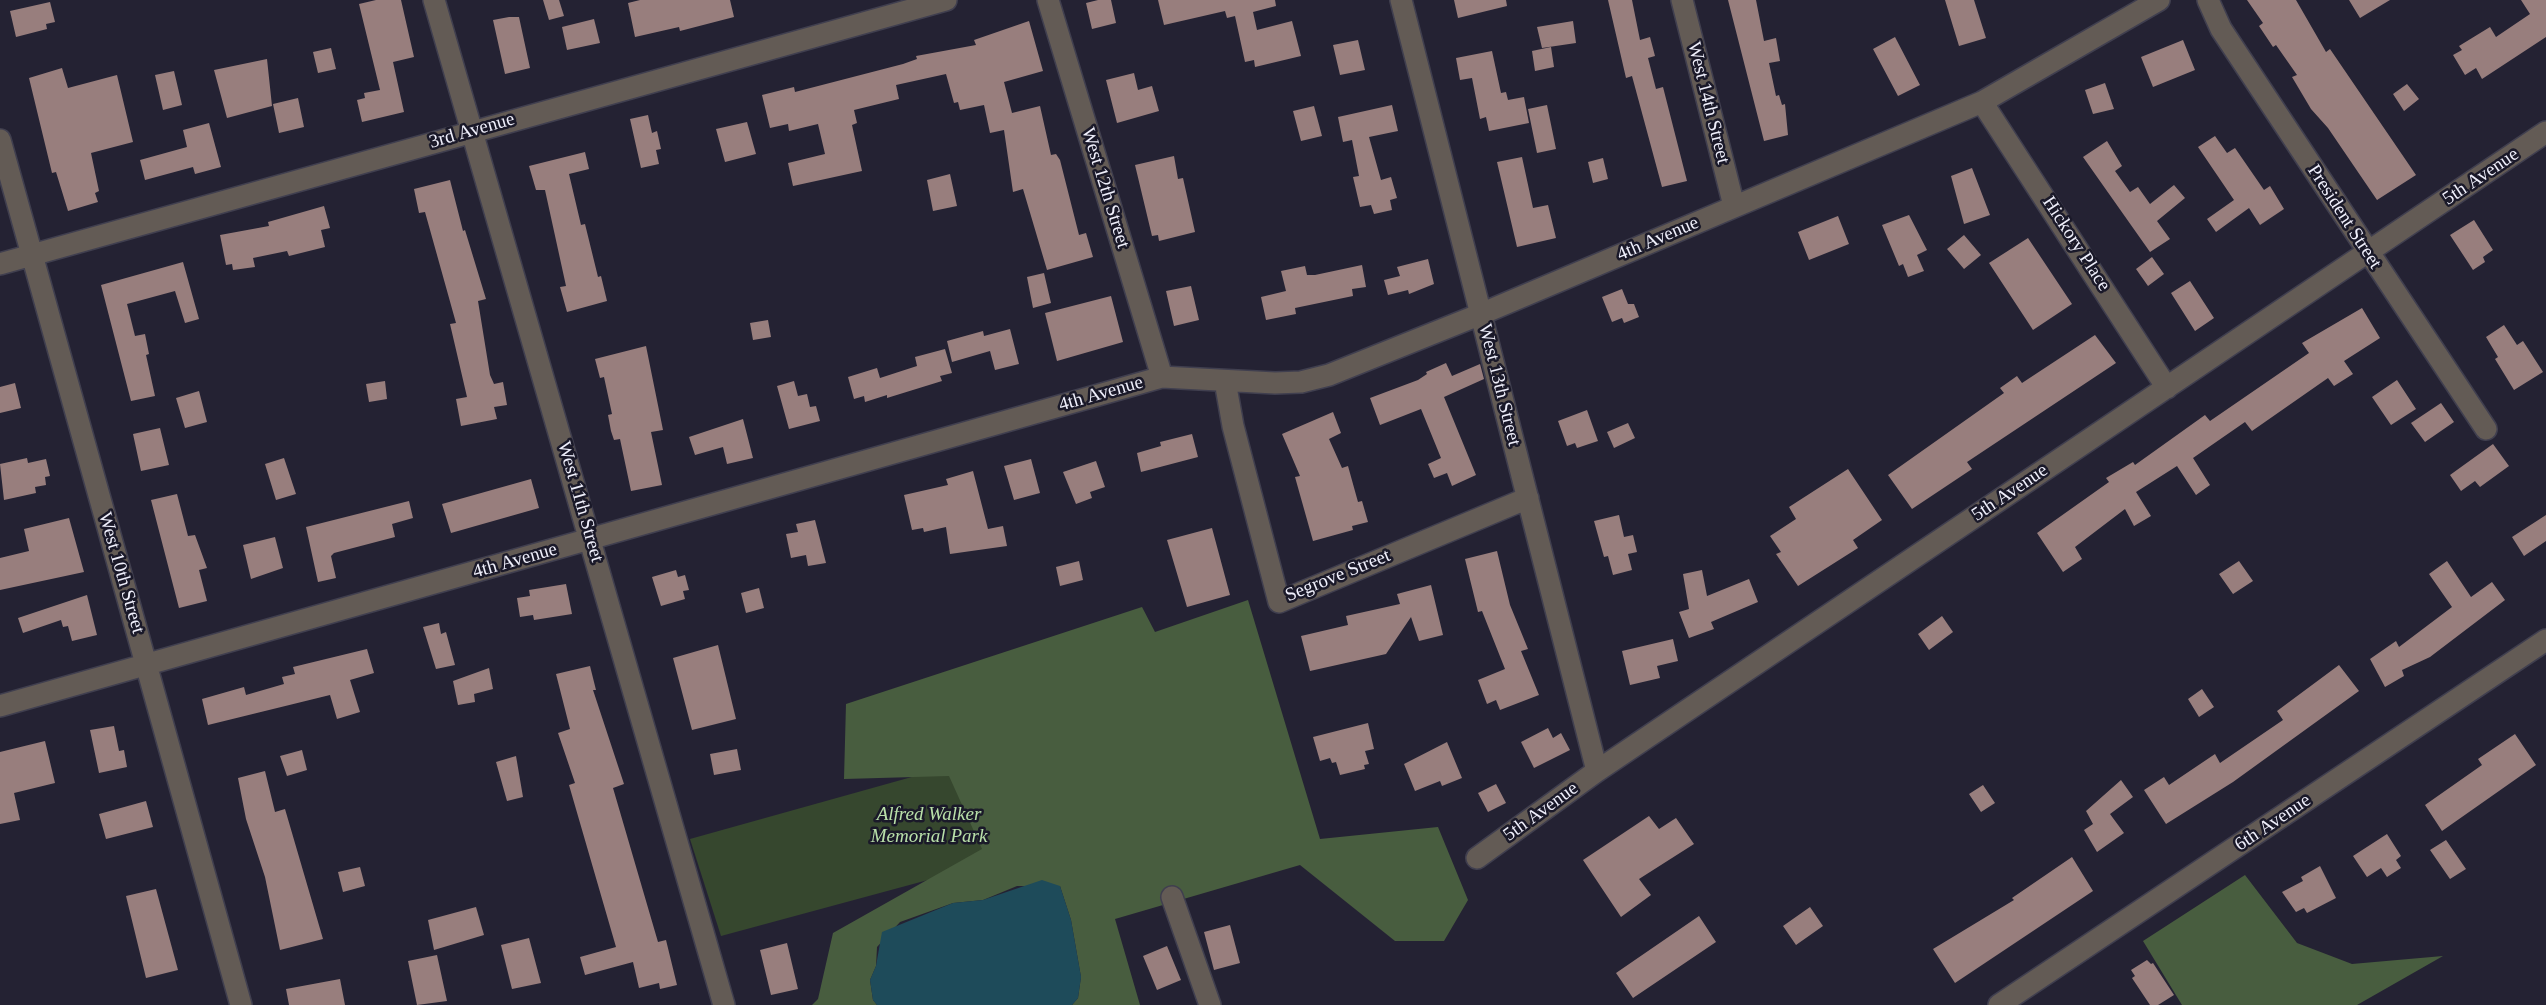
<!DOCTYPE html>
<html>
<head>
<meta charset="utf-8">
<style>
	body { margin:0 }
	canvas { display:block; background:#242233 }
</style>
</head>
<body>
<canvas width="2546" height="1005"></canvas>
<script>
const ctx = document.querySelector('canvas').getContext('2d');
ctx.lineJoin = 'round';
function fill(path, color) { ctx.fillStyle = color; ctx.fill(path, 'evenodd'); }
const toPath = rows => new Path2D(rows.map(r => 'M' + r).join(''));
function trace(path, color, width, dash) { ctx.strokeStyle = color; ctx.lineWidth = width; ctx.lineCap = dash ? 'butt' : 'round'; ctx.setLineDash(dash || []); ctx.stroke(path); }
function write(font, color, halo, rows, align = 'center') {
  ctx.font = font + ' Georgia,serif'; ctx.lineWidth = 5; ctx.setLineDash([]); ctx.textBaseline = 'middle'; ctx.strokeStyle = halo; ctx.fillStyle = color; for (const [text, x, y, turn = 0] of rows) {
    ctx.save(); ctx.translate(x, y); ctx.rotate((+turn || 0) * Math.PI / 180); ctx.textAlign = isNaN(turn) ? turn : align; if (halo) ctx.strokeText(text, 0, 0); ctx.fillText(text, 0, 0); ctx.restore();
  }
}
const green = toPath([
	[969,761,998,861,721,936,690,839]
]);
const forest = toPath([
	[1248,600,1320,839,1438,827,1468,900,1444,941,1395,941,1300,865,1115,919,1140,1005,1072,1005,1078,998,1081,977,1071,920,1060,886,1017,886,983,900,953,903,900,922,877,947,876,966,870,980,873,1000,877,1005,812,1005,818,999,833,933,982,849,949,776,844,779,846,704,1142,607,1155,632],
	[2245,875,2297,943,2352,964,2443,956,2357,1005,2182,1005,2143,941]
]);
const water = toPath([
	[1042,880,1060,886,1071,920,1081,977,1078,998,1072,1005,877,1005,873,1000,870,980,876,966,882,932,953,903,983,900]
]);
const building = toPath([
	[376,0,401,0,414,57,393,62,404,112,362,122,357,100,365,98,364,93,380,90,359,4],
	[543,0,559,0,564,16,549,20],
	[640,0,730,0,734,17,680,31,679,27,635,37,628,3],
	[1098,0,1111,0,1116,23,1092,29,1086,3],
	[1158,0,1275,0,1276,6,1253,12,1257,30,1292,21,1301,56,1255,67,1254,60,1245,62,1235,16,1227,18,1225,11,1164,25],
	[1454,0,1506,0,1507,6,1458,18],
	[1608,0,1632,0,1640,40,1650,37,1655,56,1648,58,1656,89,1663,87,1687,181,1662,187,1632,76,1626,78],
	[1728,0,1756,0,1764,41,1776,38,1780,61,1769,63,1776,96,1779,95,1782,105,1785,104,1788,135,1764,141],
	[1945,0,1974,0,1986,38,1959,46],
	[2247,0,2296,0,2326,52,2330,49,2416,175,2377,200,2328,128,2311,109,2292,77,2297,75,2276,45,2273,47,2259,26,2263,23],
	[2349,0,2390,0,2360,18],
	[2521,0,2546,0,2546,37,2482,79,2476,68,2465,75,2453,55,2462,50,2459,46,2490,27,2496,37,2530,14],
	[50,2,55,22,46,24,47,29,16,37,10,11],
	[509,17,519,17,530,68,505,74,493,20],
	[594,19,600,43,567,50,562,27],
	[1029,21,1043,71,1004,82,1012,113,1040,106,1051,155,1056,154,1060,160,1079,235,1086,233,1093,257,1047,270,1023,189,1013,192,1004,130,990,133,984,105,960,110,958,102,954,103,946,74,896,85,899,99,854,110,857,123,852,125,862,171,793,186,788,163,825,154,818,124,789,131,788,124,770,128,762,95,794,87,795,92,903,64,917,59,916,56,976,45,974,40],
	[1573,21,1576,43,1542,48,1537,27],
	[1895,37,1920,85,1898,96,1873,49],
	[1358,40,1365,70,1340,75,1333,45],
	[2183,40,2195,70,2153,87,2141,57],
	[1551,47,1554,67,1535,71,1532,51],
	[331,48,336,69,318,73,313,52],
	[1492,51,1501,93,1506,92,1508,100,1524,97,1529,123,1489,131,1486,117,1480,119,1472,78,1460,80,1456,58],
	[267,59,272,106,227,118,214,70],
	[62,68,68,88,117,75,133,142,91,153,99,191,95,193,98,202,68,211,56,172,52,173,29,78],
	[174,71,182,105,163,110,155,75],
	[1134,73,1138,90,1152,86,1159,111,1117,123,1106,80],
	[2105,83,2114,109,2093,114,2085,90],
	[2407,84,2419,99,2404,111,2393,94],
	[298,98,304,127,279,133,273,104],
	[1392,105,1398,131,1369,137,1381,180,1391,177,1397,198,1390,200,1392,210,1374,214,1371,205,1360,207,1353,177,1359,176,1352,140,1343,142,1338,117],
	[1547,105,1556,149,1537,153,1528,109],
	[1314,106,1322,136,1301,141,1293,111],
	[648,115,652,133,657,131,661,149,656,150,659,164,641,168,630,119],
	[747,122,756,154,725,162,716,129],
	[209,123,221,167,195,174,193,167,145,180,140,160,187,147,183,130],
	[2215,136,2227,153,2235,148,2264,190,2270,186,2284,209,2260,225,2249,208,2216,232,2207,219,2234,200,2198,147],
	[2107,141,2122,166,2115,171,2130,192,2138,187,2150,204,2174,185,2185,198,2157,221,2170,239,2150,252,2083,157],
	[585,152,589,169,569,174,581,225,585,224,598,277,601,276,607,301,567,312,560,287,566,286,545,190,536,190,529,166],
	[1174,156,1178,179,1183,178,1195,232,1159,241,1158,235,1152,236,1135,165],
	[1522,157,1533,208,1548,205,1556,238,1517,247,1497,162],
	[1603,158,1608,179,1593,183,1588,162],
	[1972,168,1990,215,1964,224,1951,176],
	[950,174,957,206,933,211,927,180],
	[450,180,463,231,465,230,486,299,478,301,490,375,494,384,503,382,507,405,494,407,497,419,461,426,456,399,467,397,450,324,456,323,425,212,419,213,414,189],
	[324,206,330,228,321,230,325,247,289,256,287,251,253,258,255,267,233,270,232,264,226,265,220,235,269,226,268,222],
	[1909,215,1927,250,1917,255,1924,271,1908,277,1903,264,1899,266,1882,225],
	[1838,216,1849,244,1809,260,1798,232],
	[2474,220,2493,250,2483,257,2485,262,2473,270,2450,235],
	[1964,235,1981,255,1964,269,1947,249],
	[2028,238,2072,304,2033,330,1989,263],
	[2152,257,2164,274,2148,286,2136,269],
	[1428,259,1434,284,1409,294,1408,290,1388,295,1384,280,1400,276,1397,267],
	[183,262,199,319,185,323,175,291,127,304,135,336,145,334,149,354,146,355,155,396,131,401,101,285],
	[1362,265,1366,287,1352,289,1353,296,1295,308,1296,314,1266,320,1261,297,1286,291,1281,271,1305,266,1307,275,1315,275],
	[1044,273,1051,303,1033,308,1027,277],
	[2190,281,2214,318,2195,331,2171,293],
	[1191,286,1199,320,1174,326,1166,291],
	[1622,289,1628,304,1634,304,1639,317,1624,323,1622,318,1612,322,1602,297],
	[1111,296,1123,342,1057,361,1045,313],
	[2362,308,2380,338,2344,361,2353,374,2334,386,2328,378,2252,431,2245,422,2193,458,2210,485,2196,495,2177,466,2136,492,2151,516,2134,526,2125,509,2075,547,2082,559,2063,572,2037,533,2109,482,2106,478,2133,462,2135,465,2205,415,2210,421,2309,353,2302,343],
	[768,320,771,337,753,340,750,323],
	[2504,325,2517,345,2523,341,2543,372,2514,390,2495,359,2498,357,2486,337],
	[1010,329,1019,364,995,370,990,351,952,362,947,341,983,331,984,336],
	[2095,335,2116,363,1967,462,1972,469,1912,509,1888,475,2004,393,2000,388,2017,376,2022,383],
	[646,346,663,430,651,432,662,485,631,491,620,439,614,440,611,431,608,415,612,414,604,377,600,378,595,359],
	[945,349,952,373,940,376,942,381,887,398,887,395,865,402,864,396,854,399,848,377,877,368,880,378,917,366,915,357],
	[1446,363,1452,376,1480,364,1484,379,1444,397,1476,475,1452,486,1447,473,1434,478,1428,464,1441,458,1421,409,1380,425,1370,398,1418,380,1427,374,1426,372],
	[2397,380,2416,409,2391,425,2372,397],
	[385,381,387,399,369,402,366,384],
	[794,381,798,396,807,394,810,407,816,406,820,421,789,429,777,386],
	[15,383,21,408,0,413,0,387],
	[199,391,207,422,185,428,176,398],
	[2441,403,2454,422,2425,442,2411,423],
	[1587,410,1598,441,1577,448,1575,443,1567,446,1558,421],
	[1333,412,1341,433,1329,439,1342,468,1348,466,1358,502,1362,501,1368,522,1352,526,1353,530,1313,541,1295,477,1300,476,1282,434],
	[743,419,753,458,727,464,723,447,695,455,689,437],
	[1628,423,1635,438,1614,448,1607,432],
	[160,428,169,465,141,471,133,434],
	[1192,434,1198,457,1141,472,1137,453,1161,446,1160,442],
	[2493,444,2509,466,2480,487,2475,481,2461,491,2450,475],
	[27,458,28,463,46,459,50,476,45,477,46,485,35,487,36,493,4,500,0,464],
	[284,458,296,494,276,500,265,464],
	[1031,459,1040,493,1014,500,1004,466],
	[1096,461,1105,487,1090,492,1092,498,1076,504,1063,472],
	[1848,469,1882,520,1853,540,1858,548,1798,586,1776,554,1781,552,1770,536,1796,519,1789,507],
	[973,471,988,529,1003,526,1007,546,950,554,946,527,924,532,923,528,912,530,904,495,948,485,946,479],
	[531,479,539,508,451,533,442,504],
	[177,494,188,536,195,535,207,568,199,570,207,601,179,608,151,500],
	[409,501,413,518,392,524,395,537,334,553,331,556,336,578,318,582,306,527],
	[1619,515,1624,537,1633,535,1637,552,1628,554,1632,570,1613,575,1608,556,1604,557,1594,521],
	[2546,515,2546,541,2524,556,2512,537],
	[69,518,84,572,0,590,0,558,29,551,24,529],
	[815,520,826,563,808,566,806,555,791,558,786,534,798,532,796,524],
	[1212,528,1230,595,1187,607,1167,540],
	[275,537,283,568,251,579,243,545],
	[1497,551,1510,605,1528,649,1521,651,1539,695,1500,710,1496,700,1487,704,1478,680,1505,669,1482,611,1478,612,1465,559],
	[1079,561,1083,580,1060,586,1056,567],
	[2239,561,2253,581,2233,594,2219,574],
	[2447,561,2471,597,2492,582,2505,600,2430,657,2402,670,2404,676,2385,687,2370,659,2396,641,2399,647,2452,607,2429,574],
	[676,570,678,577,685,575,689,590,683,591,685,599,661,606,652,577],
	[1702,570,1707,596,1749,579,1758,602,1711,622,1714,629,1689,638,1679,612,1689,609,1683,574],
	[566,584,572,614,534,620,533,615,520,617,517,598,530,596,529,590],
	[1431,585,1443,635,1419,641,1411,617,1386,654,1310,671,1301,636,1348,625,1346,616,1400,604,1397,594],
	[759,588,764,608,746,613,741,593],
	[87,595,97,635,72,641,68,626,63,627,61,620,23,633,18,618],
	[1942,616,1953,632,1929,650,1918,634],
	[439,623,441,634,446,632,455,665,436,669,423,627],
	[1673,639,1678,661,1657,666,1660,678,1630,685,1622,651],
	[718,645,736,719,692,730,673,658],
	[367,649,374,673,350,680,360,712,337,719,330,695,208,725,202,699,244,687,246,695,284,684,282,677,295,674,293,667],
	[2339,665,2359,691,2233,782,2166,824,2144,790,2164,777,2169,785,2215,754,2220,763,2283,720,2277,711],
	[590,666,596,690,593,690,624,784,613,788,658,942,666,940,677,985,660,989,659,983,639,988,633,962,585,975,580,957,616,947,569,785,575,783,558,733,570,729,556,674],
	[489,668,493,689,474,694,475,702,458,705,453,681],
	[2202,689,2214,707,2199,717,2188,699],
	[1368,723,1374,749,1365,751,1369,764,1364,765,1365,769,1340,775,1336,762,1332,763,1330,758,1320,761,1313,737],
	[114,726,119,751,124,750,127,767,99,773,90,730],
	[1548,728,1553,738,1561,733,1570,750,1534,768,1521,742],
	[2515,734,2536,765,2442,831,2425,805,2482,765,2478,759],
	[45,741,55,783,14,793,20,820,0,824,0,752],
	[1447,742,1462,778,1442,786,1440,781,1415,791,1404,764],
	[737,749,741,770,714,775,710,754],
	[302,750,307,770,287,776,280,756],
	[516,756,523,797,507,801,496,762],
	[265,771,275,812,285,809,323,939,280,950,265,877,246,819,238,778],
	[2121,780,2133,797,2110,814,2124,833,2097,852,2084,830,2093,824,2086,811],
	[1496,784,1506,803,1488,812,1478,793],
	[1983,785,1995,803,1981,812,1969,794],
	[146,801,153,827,106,839,99,814],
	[1649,816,1659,829,1676,818,1694,844,1639,879,1651,895,1621,917,1583,860],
	[2387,834,2401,856,2396,860,2401,868,2387,877,2381,868,2367,877,2353,856],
	[2446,840,2466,869,2450,879,2430,850],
	[2072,857,2093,891,1955,983,1933,949,2014,900,2012,898],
	[2320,866,2336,898,2307,913,2304,908,2296,912,2282,892,2303,881,2301,877],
	[360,867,365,886,343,892,338,872],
	[156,889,178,970,146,978,126,896],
	[476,907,484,935,434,950,428,920],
	[1810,907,1823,926,1796,945,1783,926],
	[1699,916,1716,942,1633,998,1616,973],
	[1230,925,1240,963,1214,970,1204,932],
	[529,938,541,983,512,989,501,945],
	[787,943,798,989,771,995,760,950],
	[1167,946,1181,980,1157,990,1143,956],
	[437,955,447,1001,417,1005,408,961],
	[2147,960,2151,964,2153,963,2174,995,2158,1005,2150,1005,2132,978,2135,976,2131,970],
	[340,979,345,1005,289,1005,286,989]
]);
const minor = toPath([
	[434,0,724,1005],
	[1048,0,1162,377],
	[1401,0,1597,771],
	[1682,0,1734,206],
	[2208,0,2221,29,2486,429],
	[1982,102,2167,388],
	[0,140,241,1005],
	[0,264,946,0],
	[1225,381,1233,426,1279,602,1528,498],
	[0,706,1162,377,1275,383,1301,382,1329,375,1481,314,1982,102,2159,0],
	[1477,858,1597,771,2546,132],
	[1172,897,1210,1005],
	[1999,1005,2546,640]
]);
const streetNames = [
	["West 14th Street",1708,103,76],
	["3rd Avenue",472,131,-16],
	["5th Avenue",2481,177,-34],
	["West 12th Street",1105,188,73],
	["President Street",2344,217,57],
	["4th Avenue",1658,239,-23],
	["Hickory Place",2076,244,57],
	["West 13th Street",1499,385,76],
	["4th Avenue",1101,394,-16],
	["5th Avenue",2010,493,-34],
	["West 11th Street",580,502,74],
	["4th Avenue",515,561,-16],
	["West 10th Street",121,573,74],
	["Segrove Street",1338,576,-22],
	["5th Avenue",1541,812,-36],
	["6th Avenue",2273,823,-34]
];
const parkNames = [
	["Alfred Walker",929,815],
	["Memorial Park",929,837]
];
fill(green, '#36472e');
fill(forest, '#485d3f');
fill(water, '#1e4b5a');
fill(building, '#987e7d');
trace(minor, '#403f4f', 24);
trace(minor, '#635b55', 21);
write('19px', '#efeffb', '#1a1929', streetNames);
write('italic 19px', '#b9e0a9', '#1a1929', parkNames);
</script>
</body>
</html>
